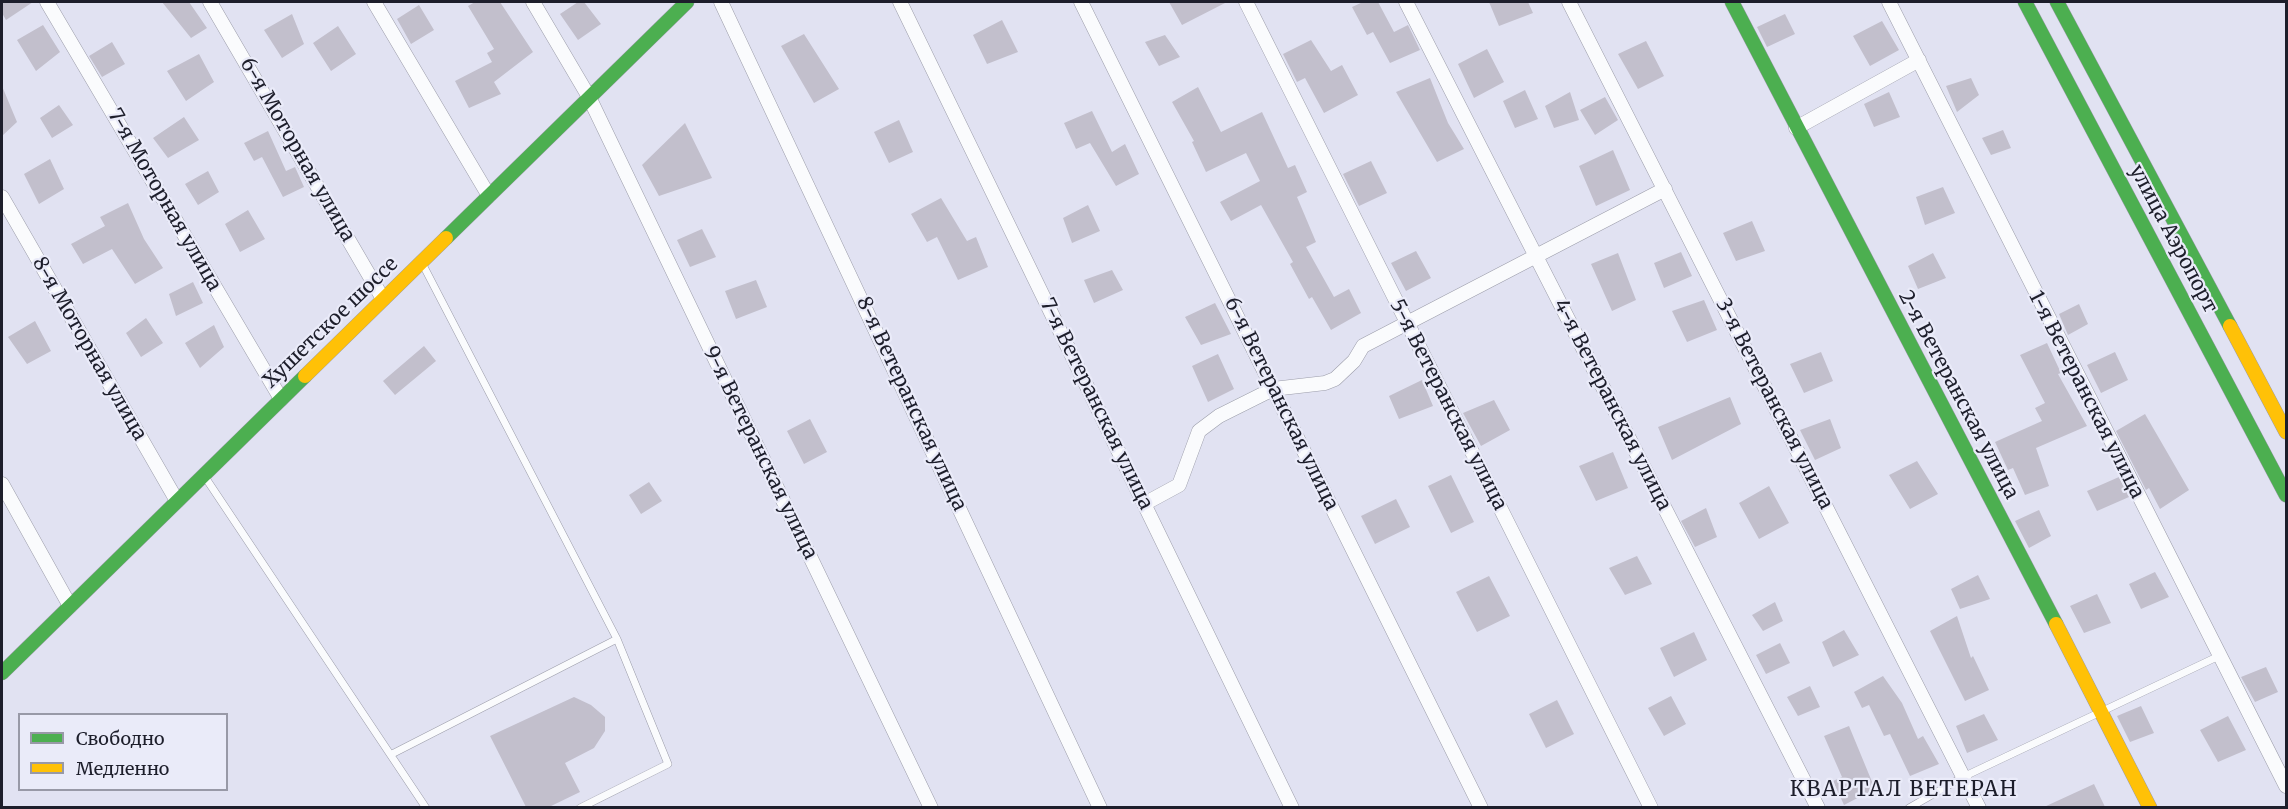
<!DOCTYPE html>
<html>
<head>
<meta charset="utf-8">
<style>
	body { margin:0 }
	#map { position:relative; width:2288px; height:809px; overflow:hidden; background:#e1e2f2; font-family:Merriweather,serif }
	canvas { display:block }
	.frame { position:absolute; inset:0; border:3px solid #1d1e2b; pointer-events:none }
	.legend { position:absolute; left:18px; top:713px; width:210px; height:78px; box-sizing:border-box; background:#eaebf9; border:2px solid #9899a7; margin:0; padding:8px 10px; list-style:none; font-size:18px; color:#1d1e2b }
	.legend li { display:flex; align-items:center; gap:12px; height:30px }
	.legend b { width:30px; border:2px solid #9899a7 }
</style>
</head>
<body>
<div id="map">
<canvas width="2288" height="809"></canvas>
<div class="frame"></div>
<ul class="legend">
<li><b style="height:8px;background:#4caf50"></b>Свободно</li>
<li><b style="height:8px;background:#ffc107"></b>Медленно</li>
</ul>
</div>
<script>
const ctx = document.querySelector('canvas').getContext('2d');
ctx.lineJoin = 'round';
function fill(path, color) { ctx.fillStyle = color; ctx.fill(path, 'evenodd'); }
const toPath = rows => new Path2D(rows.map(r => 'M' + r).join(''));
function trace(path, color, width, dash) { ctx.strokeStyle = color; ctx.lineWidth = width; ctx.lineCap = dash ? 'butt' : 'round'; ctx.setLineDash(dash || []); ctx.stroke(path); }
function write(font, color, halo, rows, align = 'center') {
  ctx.font = font + ' Merriweather,serif'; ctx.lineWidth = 4.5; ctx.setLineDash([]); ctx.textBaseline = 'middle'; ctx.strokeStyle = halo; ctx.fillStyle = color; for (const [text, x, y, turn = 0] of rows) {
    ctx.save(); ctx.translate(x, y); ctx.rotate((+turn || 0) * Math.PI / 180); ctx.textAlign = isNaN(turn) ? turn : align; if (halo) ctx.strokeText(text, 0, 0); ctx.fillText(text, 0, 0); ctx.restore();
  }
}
const building = toPath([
	[2,2,33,2,6,20,2,13],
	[162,2,189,2,207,28,191,38],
	[475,2,500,2,533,52,494,82,501,94,469,108,455,81,492,62,487,53,494,49,468,6],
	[578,2,584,2,601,24,578,40,560,14],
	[1169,2,1227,2,1182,25],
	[1363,2,1378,2,1394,32,1408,25,1420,50,1390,63,1373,32,1367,35,1352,7],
	[1489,2,1528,2,1533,13,1499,26],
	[419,5,434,30,411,44,397,19],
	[292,14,304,44,282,58,264,30],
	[1785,14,1795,34,1767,47,1757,27],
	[1002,20,1018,52,987,64,973,35],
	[1882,21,1899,50,1870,66,1853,36],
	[43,25,60,52,36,71,17,40],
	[338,26,356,54,331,71,313,43],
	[804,34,839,89,814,103,781,46],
	[1165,35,1180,57,1159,66,1145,42],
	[1311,40,1331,71,1342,65,1358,95,1324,113,1305,78,1297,82,1283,54],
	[1646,41,1664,76,1638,89,1618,54],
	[112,42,125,64,102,77,89,56],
	[1487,49,1504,82,1474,98,1458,64],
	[199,54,214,82,186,101,167,71],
	[1430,78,1448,123,1464,149,1437,162,1396,92],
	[1971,78,1979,95,1957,112,1946,86],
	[2,86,17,122,2,136],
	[1198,87,1221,132,1262,112,1288,168,1295,165,1307,192,1297,197,1316,242,1306,247,1334,297,1349,289,1361,313,1331,330,1312,297,1309,299,1290,264,1293,262,1261,205,1231,221,1220,202,1260,181,1246,153,1206,172,1192,142,1194,141,1172,102],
	[1525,90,1538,119,1515,128,1503,101],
	[1570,92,1579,120,1554,128,1545,106],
	[1889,92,1900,117,1874,127,1864,104],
	[1605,97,1618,120,1595,135,1580,110],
	[59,105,73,125,52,138,40,118],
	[1092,111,1112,152,1125,144,1139,174,1116,186,1090,143,1076,149,1064,123],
	[184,117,199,140,168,158,153,138],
	[899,120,913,152,889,163,874,132],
	[685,123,712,178,659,196,642,165],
	[2003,130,2011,148,1991,155,1982,138],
	[268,131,286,171,295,167,304,187,283,197,262,157,254,161,244,143],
	[1613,150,1630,190,1596,206,1579,166],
	[50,159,64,189,39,204,24,174],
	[1371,161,1387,193,1359,206,1343,174],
	[208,171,219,192,198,205,185,184],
	[1943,187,1955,213,1925,225,1916,197],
	[941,198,967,241,976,237,988,267,958,280,937,237,927,242,911,214],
	[128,203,144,239,163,268,135,284,112,249,83,264,71,244,105,226,100,217],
	[1088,205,1100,231,1072,243,1063,218],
	[248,210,265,239,240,252,225,224],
	[1752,221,1765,251,1736,261,1723,233],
	[702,229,716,257,690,267,677,240],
	[1416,251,1431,278,1406,291,1391,263],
	[1681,252,1692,276,1664,288,1654,263],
	[1618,253,1636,300,1612,311,1591,264],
	[1933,253,1946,278,1918,289,1908,266],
	[1112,270,1123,290,1094,303,1084,280],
	[756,280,767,307,736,319,725,291],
	[193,282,203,303,176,316,169,294],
	[1704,300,1717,330,1687,342,1672,311],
	[1215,303,1231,334,1201,345,1185,317],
	[2079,304,2088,324,2068,335,2059,314],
	[146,318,163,343,141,357,126,333],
	[35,321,51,351,27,364,8,337],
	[214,325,224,347,200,368,185,343],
	[2047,343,2061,373,2058,374,2087,426,2036,448,2049,486,2025,495,2013,468,2008,470,1995,442,2042,421,2035,408,2045,403,2020,355],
	[424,346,436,361,395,395,383,381],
	[1821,352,1833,381,1804,393,1790,364],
	[2115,352,2128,380,2101,393,2087,365],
	[1218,354,1234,389,1208,402,1192,366],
	[1422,380,1433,406,1399,419,1389,396],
	[1730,397,1741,424,1672,460,1658,427],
	[1494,400,1510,430,1481,446,1463,413],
	[2145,414,2189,490,2160,509,2149,488,2146,490,2116,431],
	[810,419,827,452,804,464,787,431],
	[1830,419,1841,448,1815,460,1800,430],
	[1613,452,1628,488,1596,501,1579,466],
	[1917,461,1938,494,1910,509,1889,475],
	[1451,475,1474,522,1451,533,1428,486],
	[2119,477,2129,497,2097,511,2087,491],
	[649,482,662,501,641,514,629,495],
	[1769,486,1789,523,1759,539,1739,503],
	[1396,499,1410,527,1375,544,1361,516],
	[1706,508,1717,537,1695,547,1681,521],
	[2039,510,2051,536,2029,548,2015,521],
	[1637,556,1652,584,1625,595,1609,568],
	[2155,572,2169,597,2141,609,2129,584],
	[1978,575,1990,599,1960,609,1951,589],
	[1489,576,1510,616,1477,632,1456,592],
	[2097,594,2111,623,2084,633,2070,606],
	[1775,602,1783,621,1763,631,1752,615],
	[1957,616,1971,658,1973,656,1989,690,1965,701,1930,631],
	[1844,630,1859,655,1833,667,1822,642],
	[1694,632,1707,660,1674,677,1660,648],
	[1780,643,1790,663,1766,674,1756,655],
	[2266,667,2278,692,2255,702,2241,677],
	[1883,676,1902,703,1918,739,1923,736,1939,764,1910,776,1890,734,1884,736,1869,705,1862,708,1854,692],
	[1810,686,1820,707,1798,716,1787,697],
	[1671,696,1686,724,1664,736,1648,708],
	[574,697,591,705,605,717,605,731,594,748,565,763,580,792,549,807,526,807,490,736],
	[1557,700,1574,734,1546,748,1529,714],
	[2141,706,2154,733,2130,742,2117,716],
	[1984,714,1998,740,1967,753,1956,726],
	[2228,716,2246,750,2218,762,2200,730],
	[1849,726,1875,789,1844,805,1833,781,1842,777,1824,736],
	[2094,784,2105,807,2044,807]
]);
const lane = toPath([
	[422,263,617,639],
	[205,477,426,808],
	[392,754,617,639,668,764,580,808],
	[1909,808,1963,777,2219,656]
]);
const street = toPath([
	[47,2,281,399],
	[210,2,383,299],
	[374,2,489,196],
	[533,2,589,97,931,808],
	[721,2,1100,808],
	[900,2,1292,808],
	[1081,2,1481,808],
	[1246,2,1651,808],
	[1406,2,1818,808],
	[1569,2,1979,808],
	[1889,2,2286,786],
	[1796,128,1919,60],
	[2,197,177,501],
	[2,484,70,606],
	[1144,504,1179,485,1199,431,1219,416,1273,389,1325,383,1335,379,1354,361,1363,346,1665,189]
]);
const fast = toPath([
	[1732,2,2056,624],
	[2025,2,2286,495],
	[2057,2,2230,326],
	[446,238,687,2],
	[2,673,305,376]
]);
const slow = toPath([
	[2230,326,2286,432],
	[305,376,446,238],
	[2056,624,2150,808]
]);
const streetNames = [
	["6-я Моторная улица",297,150,60],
	["7-я Моторная улица",164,200,60],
	["улица Аэропорт",2173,239,62],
	["Хушетское шоссе",331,323,-44],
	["8-я Моторная улица",89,349,60],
	["2-я Ветеранская улица",1958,395,62],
	["1-я Ветеранская улица",2086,395,63],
	["8-я Ветеранская улица",911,404,65],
	["7-я Ветеранская улица",1096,404,64],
	["6-я Ветеранская улица",1281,404,64],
	["3-я Ветеранская улица",1774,404,63],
	["5-я Ветеранская улица",1448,405,63],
	["4-я Ветеранская улица",1612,405,63],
	["9-я Ветеранская улица",760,453,64]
];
const neighbourhoodNames = [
	["КВАРТАЛ ВЕТЕРАН",1904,790]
];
fill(building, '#c2bfcc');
trace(lane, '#9b9ca9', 8);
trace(street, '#9b9ca9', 15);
trace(fast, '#9b9ca9', 15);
trace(slow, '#9b9ca9', 15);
trace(lane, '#fafbfd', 7);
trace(street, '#fafbfd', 14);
trace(fast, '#4caf50', 14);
trace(slow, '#ffc107', 14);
write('20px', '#1d1e2b', '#eaebf9', streetNames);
ctx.letterSpacing = '1.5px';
write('21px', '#1d1e2b', '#eaebf9', neighbourhoodNames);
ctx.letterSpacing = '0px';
</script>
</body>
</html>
